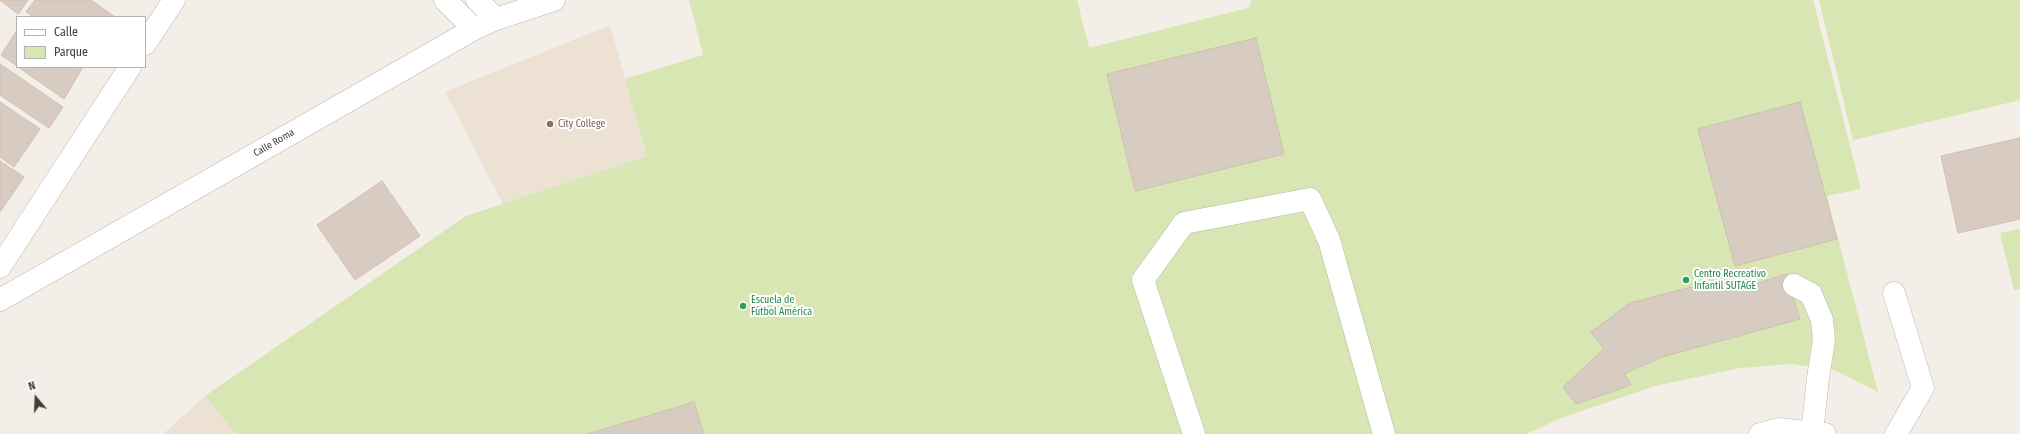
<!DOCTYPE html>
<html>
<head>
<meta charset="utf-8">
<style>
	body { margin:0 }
	#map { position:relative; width:2020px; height:434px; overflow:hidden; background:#f3eee8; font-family:"Fira Sans Condensed",sans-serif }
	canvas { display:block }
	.legend { position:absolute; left:16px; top:16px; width:130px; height:52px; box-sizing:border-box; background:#fff; border:1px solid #b5b2af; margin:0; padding:5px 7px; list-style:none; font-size:12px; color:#463e37 }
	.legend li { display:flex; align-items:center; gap:8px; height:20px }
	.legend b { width:20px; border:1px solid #b5b2af }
	.north { position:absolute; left:16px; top:378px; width:40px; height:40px; -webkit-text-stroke:3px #fff; paint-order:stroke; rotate:341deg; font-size:11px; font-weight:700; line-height:16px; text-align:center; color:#463e37 }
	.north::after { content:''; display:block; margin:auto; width:14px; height:18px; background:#463e37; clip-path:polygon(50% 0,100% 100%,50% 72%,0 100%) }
</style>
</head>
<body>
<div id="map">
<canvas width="2020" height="434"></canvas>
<ul class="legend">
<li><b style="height:5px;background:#fff"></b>Calle</li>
<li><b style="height:11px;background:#d7e6b2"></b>Parque</li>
</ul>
<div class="north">N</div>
</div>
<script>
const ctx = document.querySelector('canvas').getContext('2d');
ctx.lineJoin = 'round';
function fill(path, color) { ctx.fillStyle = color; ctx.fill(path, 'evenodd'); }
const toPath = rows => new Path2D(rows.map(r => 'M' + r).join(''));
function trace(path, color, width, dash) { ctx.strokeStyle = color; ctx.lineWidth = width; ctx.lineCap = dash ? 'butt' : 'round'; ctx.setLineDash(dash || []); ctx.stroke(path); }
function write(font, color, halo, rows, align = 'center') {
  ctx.font = font + ' "Fira Sans Condensed",sans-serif'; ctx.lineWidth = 4; ctx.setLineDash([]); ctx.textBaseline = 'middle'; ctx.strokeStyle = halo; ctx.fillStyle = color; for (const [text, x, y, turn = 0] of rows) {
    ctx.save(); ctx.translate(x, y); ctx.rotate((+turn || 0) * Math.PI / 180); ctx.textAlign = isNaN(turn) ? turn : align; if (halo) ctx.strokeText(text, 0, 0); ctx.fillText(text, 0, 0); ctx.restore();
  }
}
const education = toPath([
	[610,25,647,156,503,204,445,92],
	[205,396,236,434,163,434]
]);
const green = toPath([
	[689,0,1077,0,1089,48,1248,8,1252,0,1813,0,1861,189,1827,196,1878,392,1834,370,1792,364,1740,368,1655,386,1561,418,1526,434,236,434,205,396,466,216,647,156,625,79,703,55],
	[1819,0,2020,0,2020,100,1853,140],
	[2020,229,2020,289,2014,290,2000,233]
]);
const building = toPath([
	[0,0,28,0,18,14,0,0],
	[35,0,91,0,115,17,34,17,26,12,35,0],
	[17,30,17,66,1,55,17,30],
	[1256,38,1284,154,1135,191,1107,74,1256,38],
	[0,64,63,107,49,128,0,95,0,64],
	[18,67,83,67,64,99,18,67],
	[0,102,40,129,14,167,0,157,0,102],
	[1800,102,1837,239,1735,266,1698,129,1800,102],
	[2020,138,2020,219,1958,233,1941,156,2020,138],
	[0,161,24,177,0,212,0,161],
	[382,181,420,236,355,280,317,225,382,181],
	[1750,272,1753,285,1786,274,1800,319,1662,357,1624,374,1631,385,1576,404,1563,387,1604,349,1591,332,1630,303,1750,272],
	[694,402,704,434,587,434,694,402]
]);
const minor = toPath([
	[445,0,474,29],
	[477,0,496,19],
	[145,44,174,0],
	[0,267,130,67],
	[1794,285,1811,294,1822,320,1824,340,1818,378,1812,433],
	[1894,293,1923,388,1896,434],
	[0,300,474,29,496,19,554,0],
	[1194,434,1143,280,1184,223,1310,199,1329,240,1384,434],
	[1760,434,1778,429,1825,434]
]);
const markers = [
	[550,124,4,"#8d6e63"],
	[1686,280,4,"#2e9e5b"],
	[743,306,4,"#2e9e5b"]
];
const educationNames = [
	["City College",558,124]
];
const streetNames = [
	["Calle Roma",274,143,-30]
];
const leisureNames = [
	["Centro Recreativo",1694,274],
	["Infantil SUTAGE",1694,286],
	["Escuela de",751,300],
	["Fútbol América",751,312]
];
fill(education, '#ece1d2');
fill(green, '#d7e6b2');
fill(building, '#d8cbc1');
trace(building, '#cfbfb1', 1);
trace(minor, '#bfb4ab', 23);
trace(minor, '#fff', 22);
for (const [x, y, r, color] of markers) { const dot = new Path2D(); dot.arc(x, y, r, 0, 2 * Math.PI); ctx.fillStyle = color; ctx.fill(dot); trace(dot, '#fff', 1.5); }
write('10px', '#785e54', '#fff', educationNames, 'left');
write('10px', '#463e37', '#fff', streetNames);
write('10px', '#27864d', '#fff', leisureNames, 'left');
</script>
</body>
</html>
